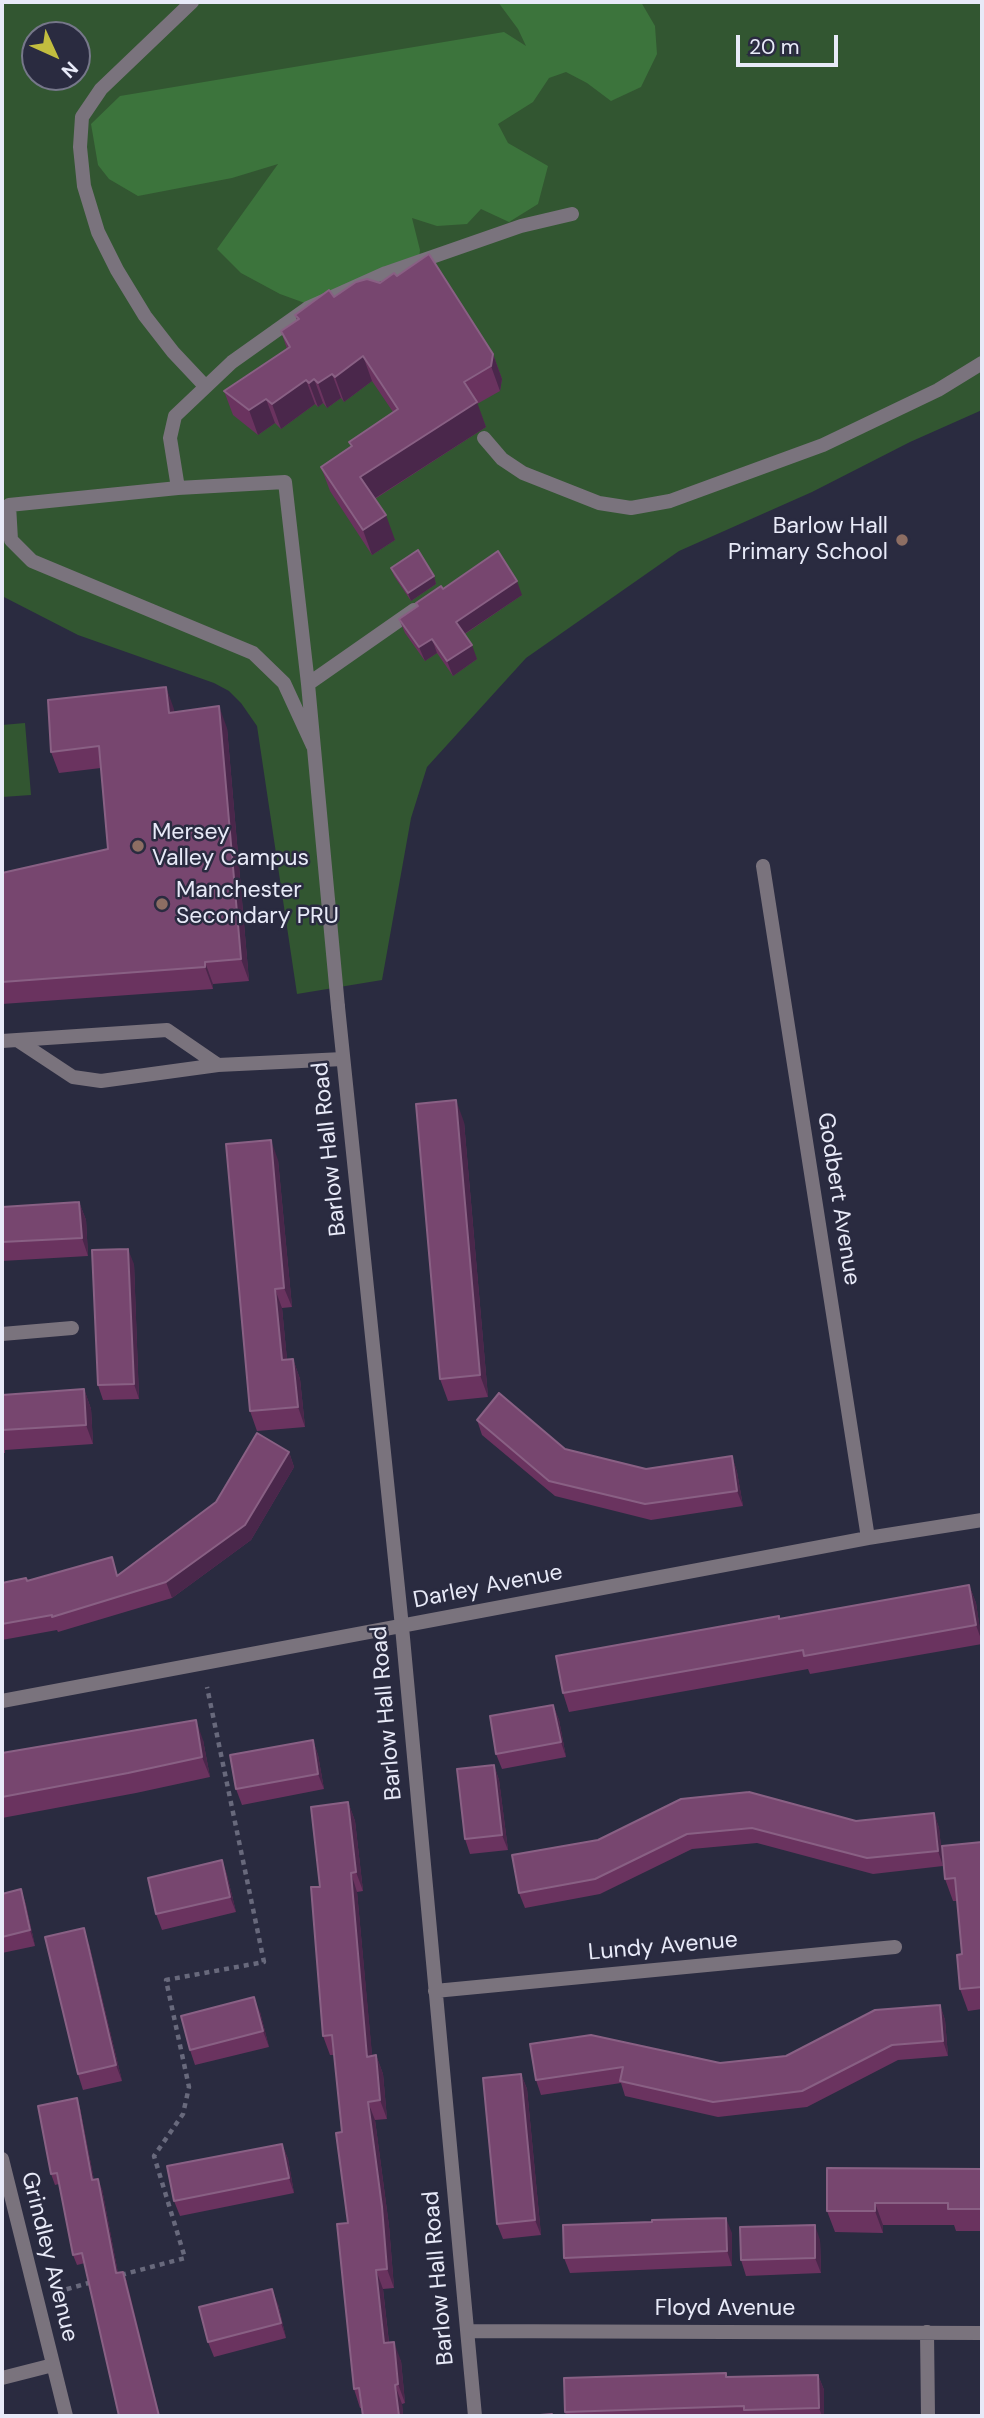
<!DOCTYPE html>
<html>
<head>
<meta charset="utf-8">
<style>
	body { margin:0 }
	#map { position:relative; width:984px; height:2418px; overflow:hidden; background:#2a2b40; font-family:"DM Sans",sans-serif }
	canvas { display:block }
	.frame { position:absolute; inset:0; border:4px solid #e8eaf8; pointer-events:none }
	.north { position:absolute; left:21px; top:21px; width:70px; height:70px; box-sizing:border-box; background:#2a2b40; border:2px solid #76778a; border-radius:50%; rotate:135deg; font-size:19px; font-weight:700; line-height:28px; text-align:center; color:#e8eaf8 }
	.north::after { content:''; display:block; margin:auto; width:24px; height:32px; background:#c2bd3f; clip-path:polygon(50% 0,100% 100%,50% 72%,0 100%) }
	.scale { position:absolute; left:736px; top:35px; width:102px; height:32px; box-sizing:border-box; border:4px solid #e8eaf8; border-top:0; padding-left:9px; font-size:21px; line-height:24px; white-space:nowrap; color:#e8eaf8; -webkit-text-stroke:5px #2a2b40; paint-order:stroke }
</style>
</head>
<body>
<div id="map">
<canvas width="984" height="2418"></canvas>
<div class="frame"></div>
<div class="north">N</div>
<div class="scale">20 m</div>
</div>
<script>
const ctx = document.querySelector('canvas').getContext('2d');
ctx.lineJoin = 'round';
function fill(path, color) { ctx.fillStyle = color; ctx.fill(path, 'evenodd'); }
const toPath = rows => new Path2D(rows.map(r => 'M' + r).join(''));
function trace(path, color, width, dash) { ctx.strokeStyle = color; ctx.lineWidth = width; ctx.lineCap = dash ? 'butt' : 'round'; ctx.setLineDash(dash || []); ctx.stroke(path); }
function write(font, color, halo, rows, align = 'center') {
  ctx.font = font + ' "DM Sans",sans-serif'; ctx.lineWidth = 5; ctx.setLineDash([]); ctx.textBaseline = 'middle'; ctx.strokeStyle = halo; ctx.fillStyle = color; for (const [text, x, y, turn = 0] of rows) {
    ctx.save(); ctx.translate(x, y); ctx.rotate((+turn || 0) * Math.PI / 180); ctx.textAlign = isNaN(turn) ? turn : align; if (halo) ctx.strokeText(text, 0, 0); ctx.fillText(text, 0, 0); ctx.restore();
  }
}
const green = toPath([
	[2,2,982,2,982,410,910,442,812,492,679,551,526,658,427,767,411,818,382,980,297,994,257,726,241,703,229,691,214,683,78,635,2,596],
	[35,35,77,35,77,77,35,77],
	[25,723,31,795,2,797,2,725]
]);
const forest = toPath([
	[498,2,641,2,655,26,657,54,641,87,611,101,587,83,566,72,549,78,533,102,498,124,508,143,548,166,538,204,509,222,481,209,467,224,437,226,412,218,420,250,416,283,324,310,280,294,241,273,217,249,278,164,232,178,138,196,109,179,98,165,91,124,120,96,504,32,526,46,518,29]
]);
const path = toPath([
	[121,2275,185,2258,154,2156,183,2114,189,2087,166,1980,264,1962,207,1687],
	[57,2292,92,2282]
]);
const service = toPath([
	[192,2,101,89,82,117,80,147,84,186,98,232,117,270,145,316,173,352,205,386],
	[484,438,502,459,523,473,599,503,631,508,670,501,823,445,938,390,982,363],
	[178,488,170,438,175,416,232,362,277,330,308,308,386,273,521,226,572,214],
	[308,684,414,610],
	[313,746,284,683,253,653,32,561,11,540,9,505,178,488,285,482,308,684,338,1007],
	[17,1040,73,1077,101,1081,218,1065],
	[2,1041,167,1030,218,1065,343,1059]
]);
const minor = toPath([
	[763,866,868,1538],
	[338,1007,402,1627,475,2416],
	[2,1334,72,1328],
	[2,1701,868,1538,982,1520],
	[435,1991,895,1947],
	[2,2159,66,2416],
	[468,2331,982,2333],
	[927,2332,928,2416],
	[2,2378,53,2365]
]);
const wall = toPath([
	[397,276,493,354,502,379,500,391,477,404,486,427,375,499,395,540,372,555,330,491,321,467,351,446,349,442,393,412,372,381,344,402,341,398,327,408,323,403,318,407,315,404,281,429,275,423,258,435,233,415,224,391,287,349,281,331,297,320,295,315,334,297],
	[391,568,434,576,436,584,411,601,394,576],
	[443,589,522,595,465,634,477,659,453,676,437,653,425,661,405,633,399,619,418,606,416,603],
	[166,687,174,712,227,728,249,981,213,984,213,989,2,1004,2,873,108,849,101,768,59,773,51,752],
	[464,1122,488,1397,448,1401,440,1379],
	[278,1160,292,1307,282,1308,287,1360,293,1359,300,1379,305,1427,257,1431,250,1411],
	[79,1202,86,1220,88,1256,2,1261,2,1207],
	[134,1264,139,1399,103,1400,98,1385],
	[84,1389,91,1409,93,1444,5,1450,5,1453,2,1453,2,1395],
	[477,1420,565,1449,646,1469,732,1456,737,1472,743,1506,651,1520,555,1496,482,1435],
	[289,1452,294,1467,251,1540,172,1598,58,1632,57,1630,2,1640,2,1583,118,1575],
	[969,1585,976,1603,982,1644,810,1674,808,1669,569,1712,563,1693,780,1619],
	[553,1705,559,1720,566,1757,502,1769,496,1754],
	[203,1740,210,1777,136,1793,2,1818,2,1753],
	[313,1740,318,1755,324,1789,242,1805,236,1789],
	[494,1765,499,1780,508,1850,470,1854,465,1839],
	[681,1799,856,1821,934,1813,939,1828,943,1866,873,1874,757,1843,692,1849,600,1894,525,1908,519,1893,598,1840],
	[348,1802,355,1821,363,1891,357,1892,372,2056,376,2055,383,2074,387,2119,375,2120,389,2226,394,2288,383,2289,389,2342,401,2361,405,2403,402,2404,403,2416,363,2416,362,2408,360,2408,354,2389,348,2223,342,2132,334,2055,330,2055,323,2036,320,1887],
	[982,1842,982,2009,968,2011,960,1989,962,1954,957,1901,953,1901,945,1879],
	[222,1860,227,1875,236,1912,162,1930,156,1914],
	[21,1889,26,1905,35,1946,2,1953,2,1894],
	[89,1944,122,2081,83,2090,78,2074],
	[940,2005,945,2020,948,2056,898,2060,807,2107,718,2117,625,2096,621,2083,541,2095,536,2080,530,2044,720,2063,786,2056],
	[260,2012,269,2047,195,2065,190,2050],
	[521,2074,527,2089,541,2235,503,2239,497,2224],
	[77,2098,80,2108,94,2180,102,2189,118,2273,123,2272,127,2282,85,2263,77,2265,73,2255,59,2184,55,2185,51,2174],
	[282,2144,288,2159,294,2193,180,2216,174,2201],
	[982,2169,982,2231,956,2231,954,2225,883,2225,883,2233,835,2232,827,2211],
	[732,2233,732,2266,570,2273,564,2258],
	[820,2240,821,2273,746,2276,741,2260],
	[278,2304,286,2338,214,2357,208,2342],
	[726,2373,727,2377,818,2375,824,2390,824,2416,566,2416,565,2412]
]);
const shadedWall = toPath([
	[493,354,502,379,500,391,491,366],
	[363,356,372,381,344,402,335,377],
	[332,374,341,398,327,408,318,383],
	[314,379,323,403,318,407,309,383],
	[306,380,315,404,281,429,272,404],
	[266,399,275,423,258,435,249,410],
	[477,402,486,427,369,502,360,477],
	[386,515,395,540,372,555,363,530],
	[434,576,436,584,411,601,408,593],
	[517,581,522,595,461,636,456,622],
	[432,639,437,653,425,661,419,647],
	[472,645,477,659,453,676,447,661],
	[166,687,174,709,177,735,169,713],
	[219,706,227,728,249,981,241,959],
	[205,962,213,984,213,989,205,967],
	[456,1100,464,1122,488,1397,480,1375],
	[271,1140,278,1160,292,1307,284,1288],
	[79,1202,86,1220,88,1256,82,1238],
	[128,1249,134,1264,139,1399,134,1384],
	[275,1289,282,1308,289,1380,282,1360],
	[293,1359,300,1379,305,1427,298,1407],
	[84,1389,91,1409,93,1444,86,1425],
	[289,1452,294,1467,251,1540,172,1598,166,1582],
	[732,1456,737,1472,743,1506,737,1491],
	[969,1585,976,1603,982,1642,976,1625],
	[553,1705,559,1720,566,1757,561,1742],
	[196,1720,203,1740,210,1777,202,1757],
	[313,1740,318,1755,324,1789,318,1774],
	[494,1765,499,1780,508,1850,502,1835],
	[348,1802,355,1821,363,1891,356,1872],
	[934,1813,939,1828,943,1866,938,1851],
	[222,1860,227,1875,236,1912,230,1897],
	[351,1873,357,1892,374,2075,367,2057],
	[21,1889,26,1905,35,1946,30,1930],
	[84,1928,89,1944,122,2081,116,2065],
	[254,1997,260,2012,269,2047,263,2031],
	[940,2005,945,2020,948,2056,943,2041],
	[376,2055,383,2074,387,2119,380,2100],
	[521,2074,527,2089,541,2235,535,2220],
	[77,2098,80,2108,96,2190,92,2180],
	[368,2102,375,2120,389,2226,394,2288,387,2269],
	[282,2144,288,2159,294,2193,289,2178],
	[98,2179,102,2189,120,2284,116,2273],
	[875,2203,883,2225,883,2233,875,2211],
	[726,2218,732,2233,732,2266,727,2251],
	[815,2225,820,2240,821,2273,815,2258],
	[376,2270,383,2289,391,2362,384,2343],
	[123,2272,127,2282,160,2416,159,2416],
	[272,2289,278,2304,286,2338,281,2323],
	[394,2342,401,2361,405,2403,398,2384],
	[818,2375,824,2390,824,2416,822,2416,819,2408],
	[395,2385,402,2404,403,2416,399,2416]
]);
const building = toPath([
	[429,254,493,354,491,366,464,382,477,402,360,477,386,515,363,530,321,467,352,446,349,442,398,409,363,356,335,377,332,374,318,383,314,379,309,383,306,380,272,404,266,399,249,410,224,391,290,347,281,331,299,319,295,315,329,290,334,297,356,282,367,279,380,283,394,273,397,276,429,254],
	[418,550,434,576,408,593,391,568,418,550],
	[498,551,517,581,456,622,472,645,447,661,432,639,419,647,399,619,418,606,416,603,441,586,443,589,498,551],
	[166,687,169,713,219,706,241,959,205,962,205,967,2,982,2,873,108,849,99,746,51,752,48,700,166,687],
	[456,1100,480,1375,440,1379,416,1104,456,1100],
	[271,1140,284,1288,275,1289,282,1360,293,1359,298,1407,250,1411,226,1144,271,1140],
	[79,1202,82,1238,2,1242,2,1207,79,1202],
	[128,1249,134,1384,98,1385,92,1250,128,1249],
	[84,1389,86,1425,2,1430,2,1395,84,1389],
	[499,1393,565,1449,646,1469,732,1456,737,1491,645,1504,549,1481,477,1420,499,1393],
	[257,1433,289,1452,245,1525,166,1582,52,1617,52,1615,2,1624,2,1583,26,1578,27,1581,112,1557,117,1576,216,1502,257,1433],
	[969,1585,976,1625,804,1656,803,1650,563,1693,556,1656,779,1616,779,1619,969,1585],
	[553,1705,561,1742,496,1754,490,1716,553,1705],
	[196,1720,202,1757,128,1773,2,1797,2,1753,196,1720],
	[313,1740,318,1774,236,1789,230,1755,313,1740],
	[494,1765,502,1835,465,1839,457,1769,494,1765],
	[749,1792,856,1821,934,1813,938,1851,867,1858,752,1828,687,1834,595,1879,519,1893,512,1855,598,1840,681,1799,749,1792],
	[348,1802,356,1872,351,1873,367,2057,376,2055,380,2100,368,2102,382,2207,387,2269,376,2270,384,2343,394,2342,398,2384,395,2385,399,2416,363,2416,359,2388,354,2389,337,2224,348,2223,336,2133,342,2132,332,2035,323,2036,311,1887,320,1887,311,1807,348,1802],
	[982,1842,982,1987,960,1989,957,1955,962,1954,955,1878,945,1879,942,1846,982,1842],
	[222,1860,230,1897,156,1914,148,1878,222,1860],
	[21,1889,30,1930,2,1937,2,1894,21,1889],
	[84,1928,116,2065,78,2074,45,1937,84,1928],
	[254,1997,263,2031,190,2050,181,2016,254,1997],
	[940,2005,943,2041,892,2045,802,2091,713,2102,620,2081,623,2067,536,2080,530,2044,591,2035,720,2063,786,2056,875,2010,940,2005],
	[521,2074,535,2220,497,2224,483,2078,521,2074],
	[77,2098,92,2180,98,2179,116,2273,123,2272,159,2416,119,2416,82,2253,73,2255,57,2173,51,2174,38,2106,77,2098],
	[282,2144,289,2178,174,2201,167,2166,282,2144],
	[827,2168,982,2169,982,2209,948,2209,948,2203,875,2203,875,2211,827,2211,827,2168],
	[726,2218,727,2251,564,2258,563,2225,652,2222,652,2220,726,2218],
	[815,2225,815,2258,741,2260,740,2227,815,2225],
	[272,2289,281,2323,208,2342,199,2307,272,2289],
	[726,2373,726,2377,818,2375,819,2408,744,2410,744,2406,565,2412,564,2378,726,2373],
	[552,2414,552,2416,528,2416,552,2414]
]);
const markers = [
	[902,540,7,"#8d6e63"],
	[138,846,7,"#8d6e63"],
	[162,904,7,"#8d6e63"]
];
const poiNames = [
	["Barlow Hall",888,527,"right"],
	["Primary School",888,553,"right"],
	["Mersey",152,833],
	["Valley Campus",152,859],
	["Manchester",176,891],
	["Secondary PRU",176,917]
];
const streetNames = [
	["Barlow Hall Road",330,1149,-96],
	["Godbert Avenue",838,1199,81],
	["Darley Avenue",488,1587,-11],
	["Barlow Hall Road",387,1713,-95],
	["Lundy Avenue",663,1947,-5],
	["Grindley Avenue",49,2257,76],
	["Barlow Hall Road",439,2278,-95],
	["Floyd Avenue",725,2309]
];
fill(green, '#325631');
fill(forest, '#3c743c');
trace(path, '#68697c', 4.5, [5, 5]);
trace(service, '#7a737d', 14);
trace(minor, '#7a737d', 14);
fill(wall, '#6a335f');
fill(shadedWall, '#4a274b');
fill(building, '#77466f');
trace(building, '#896084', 2);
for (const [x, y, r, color] of markers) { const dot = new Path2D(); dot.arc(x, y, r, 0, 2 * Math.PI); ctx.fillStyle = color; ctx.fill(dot); trace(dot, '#2a2b40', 2.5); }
write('23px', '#e8eaf8', '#2a2b40', poiNames, 'left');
write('23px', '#e8eaf8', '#2a2b40', streetNames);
</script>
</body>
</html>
